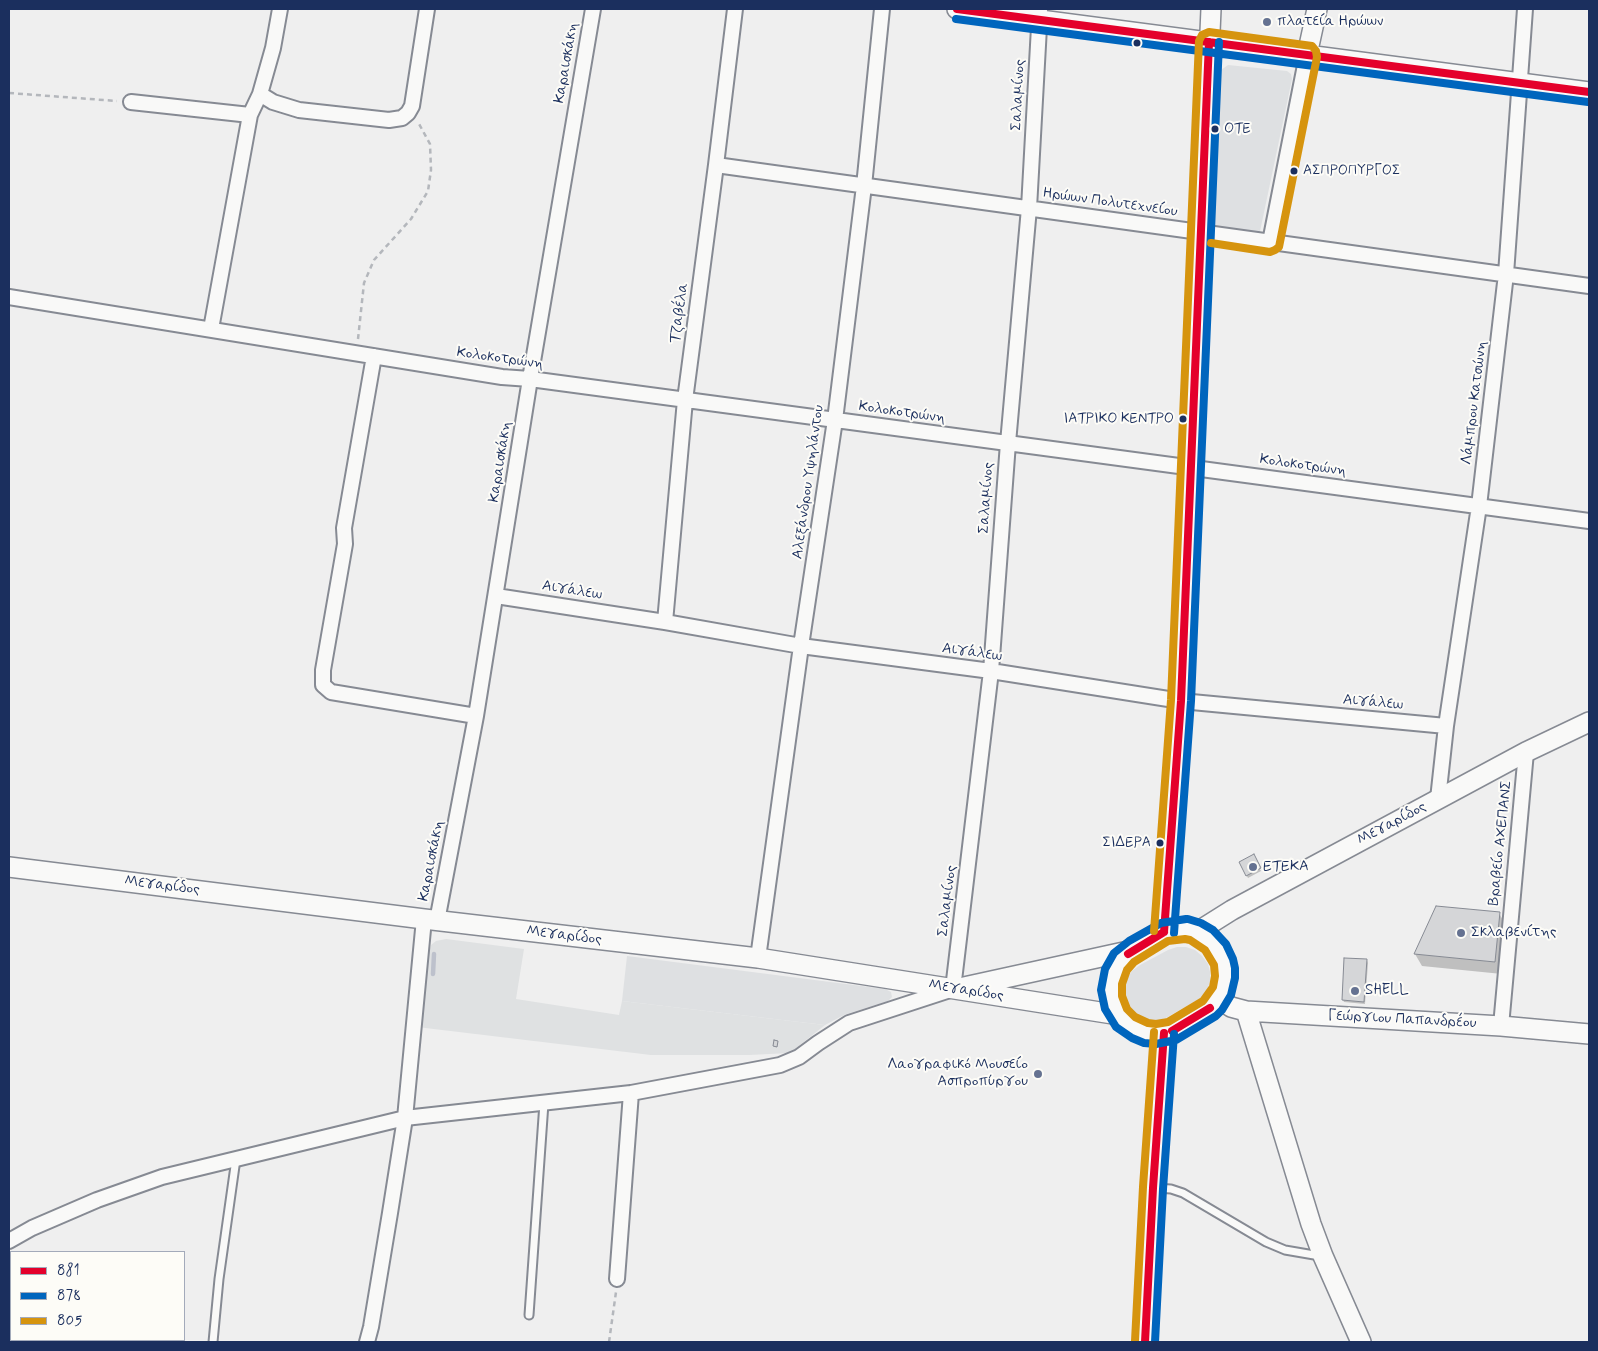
<!DOCTYPE html>
<html>
<head>
<meta charset="utf-8">
<style>
	body { margin:0 }
	#map { position:relative; width:1598px; height:1351px; overflow:hidden; background:#efefef; font-family:Mynerve,sans-serif }
	canvas { display:block }
	.frame { position:absolute; inset:0; border:10px solid #1b2f5e; pointer-events:none }
	.legend { position:absolute; left:10px; top:1251px; width:175px; height:90px; box-sizing:border-box; background:#fdfcf7; border:1px solid #a3aaba; margin:0; padding:6px 9px; list-style:none; font-size:15px; color:#1b2f5e }
	.legend li { display:flex; align-items:center; gap:10px; height:25px }
	.legend b { width:25px; border:1px solid #a3aaba }
</style>
</head>
<body>
<div id="map">
<canvas width="1598" height="1351"></canvas>
<div class="frame"></div>
<ul class="legend">
<li><b style="height:6px;background:#e4002b"></b>881</li>
<li><b style="height:6px;background:#0065bd"></b>878</li>
<li><b style="height:6px;background:#d6940e"></b>805</li>
</ul>
</div>
<script>
const ctx = document.querySelector('canvas').getContext('2d');
ctx.lineJoin = 'round';
function fill(path, color) { ctx.fillStyle = color; ctx.fill(path, 'evenodd'); }
const toPath = rows => new Path2D(rows.map(r => 'M' + r).join(''));
function trace(path, color, width, dash) { ctx.strokeStyle = color; ctx.lineWidth = width; ctx.lineCap = dash ? 'butt' : 'round'; ctx.setLineDash(dash || []); ctx.stroke(path); }
function write(font, color, halo, rows, align = 'center') {
  ctx.font = font + ' Mynerve,sans-serif'; ctx.lineWidth = 4; ctx.setLineDash([]); ctx.textBaseline = 'middle'; ctx.strokeStyle = halo; ctx.fillStyle = color; for (const [text, x, y, turn = 0] of rows) {
    ctx.save(); ctx.translate(x, y); ctx.rotate((+turn || 0) * Math.PI / 180); ctx.textAlign = isNaN(turn) ? turn : align; if (halo) ctx.strokeText(text, 0, 0); ctx.fillText(text, 0, 0); ctx.restore();
  }
}
const built = toPath([
	[446,939,524,949,516,999,619,1015,622,1001,825,1025,790,1053,749,1055,651,1055,417,1027,422,1018,428,955,431,945,436,941]
]);
const green = toPath([
	[1228,65,1287,71,1291,74,1292,79,1258,241,1204,234,1214,80,1221,70],
	[1177,947,1186,947,1195,950,1202,956,1208,964,1210,972,1210,982,1207,990,1201,998,1166,1018,1155,1021,1145,1020,1136,1016,1129,1009,1125,999,1124,989,1126,980,1132,971,1140,965,1168,950],
	[627,956,885,989,891,992,892,997,888,1001,844,1015,825,1025,622,1001]
]);
const shadow = toPath([
	[1253,856,1261,871,1248,878,1240,863],
	[1499,913,1506,926,1502,974,1422,966,1415,954],
	[1367,960,1368,963,1365,1004,1344,1002,1343,1000]
]);
const stream = toPath([
	[433,974,434,954]
]);
const building = toPath([
	[1254,854,1261,868,1246,876,1239,862,1254,854],
	[1436,906,1500,912,1495,962,1414,954,1436,906],
	[1344,958,1367,959,1364,1002,1342,1000,1344,958],
	[774,1040,778,1041,777,1047,773,1046,774,1040]
]);
const path = toPath([
	[9,93,117,101],
	[358,339,364,283,374,260,411,219,428,191,431,170,430,144,418,122],
	[609,1342,616,1292]
]);
const lane = toPath([
	[1155,1188,1171,1189,1183,1193,1266,1242,1285,1250,1320,1256],
	[529,1315,544,1103],
	[213,1342,219,1279,236,1159]
]);
const street = toPath([
	[260,94,273,102,299,110,389,120,402,118,408,113,412,106,427,9],
	[131,102,250,115],
	[716,165,1589,286],
	[1270,242,1307,55],
	[9,297,502,377,530,379,1589,521],
	[211,329,250,115,260,94,273,48,280,9],
	[374,356,344,528,345,544,323,670,323,685,331,692,476,716],
	[496,596,665,622,801,646,991,671,1181,701,1446,726],
	[665,622,685,400,716,165,735,9],
	[1438,799,1446,726,1479,506,1506,274,1525,9],
	[437,921,476,716,530,379,593,9],
	[758,958,801,646,835,420,864,186,882,9],
	[1501,1026,1526,752],
	[9,1241,32,1228,97,1200,162,1177,405,1118,631,1093,780,1065,799,1057,818,1043,849,1023,953,989,991,671,1008,443,1029,208,1040,9],
	[617,1279,631,1093],
	[367,1342,371,1327,390,1213,405,1118,424,919]
]);
const secondary = toPath([
	[957,9,1589,92],
	[1307,55,1317,9],
	[9,867,424,919,758,958,1119,1015],
	[1186,929,1201,934,1207,938,1217,948,1224,962,1225,969,1225,977,1222,991,1210,1008,1172,1031,1156,1034,1146,1033,1136,1029,1129,1025,1119,1015,1112,998,1112,982,1118,965,1128,954,1164,932,1172,930,1186,929],
	[1164,932,1181,701,1211,9],
	[1197,932,1232,910,1526,752,1589,722],
	[964,987,1133,950],
	[1218,998,1231,1007,1246,1011,1501,1026,1589,1034],
	[1246,1011,1311,1224,1323,1256,1361,1342],
	[1145,1342,1153,1188,1164,1033]
]);
const bus1 = toPath([
	[957,9,1589,92],
	[1164,932,1181,701,1209,42],
	[1128,954,1164,932],
	[1128,954,1164,932],
	[1172,1031,1210,1008],
	[1172,1031,1210,1008],
	[1145,1342,1153,1188,1164,1033]
]);
const bus2 = toPath([
	[956,19,1588,102],
	[1186,919,1161,923,1129,941,1114,953,1105,969,1101,990,1105,1009,1116,1027,1132,1038,1144,1043,1156,1044,1176,1040,1216,1016,1222,1010,1231,995,1235,978,1235,968,1233,959,1226,944,1213,930,1201,923,1188,919],
	[1174,933,1191,701,1219,42],
	[1155,1342,1163,1189,1174,1034]
]);
const bus3 = toPath([
	[1154,931,1171,700,1199,41,1202,35,1209,32,1312,46,1316,51,1317,57,1279,247,1275,250,1270,252,1211,243],
	[1185,939,1190,940,1205,950,1214,965,1215,976,1213,987,1203,1001,1168,1022,1156,1024,1148,1023,1135,1017,1127,1009,1122,996,1122,984,1127,970,1134,962,1168,941,1185,939],
	[1135,1341,1143,1187,1154,1032]
]);
const markers = [
	[1267,22,5,"#657291"],
	[1137,43,4.5,"#1b2f5e"],
	[1215,129,4.5,"#1b2f5e"],
	[1294,171,4.5,"#1b2f5e"],
	[1183,419,4.5,"#1b2f5e"],
	[1160,843,4.5,"#1b2f5e"],
	[1253,867,5,"#657291"],
	[1461,933,5,"#657291"],
	[1355,991,5,"#657291"],
	[1038,1074,5,"#657291"]
];
const busNames = [
	["ΟΤΕ",1224,129],
	["ΑΣΠΡΟΠΥΡΓΟΣ",1303,171],
	["ΙΑΤΡΙΚΟ ΚΕΝΤΡΟ",1174,419,"right"],
	["ΣΙΔΕΡΑ",1151,843,"right"]
];
const poiNames = [
	["πλατεία Ηρώων",1277,22],
	["ΕΤΕΚΑ",1263,867],
	["Σκλαβενίτης",1471,933],
	["SHELL",1365,991],
	["Λαογραφικό Μουσείο",1028,1065,"right"],
	["Ασπροπύργου",1028,1082,"right"]
];
const streetNames = [
	["Καραισκάκη",567,63,-80],
	["Σαλαμίνος",1019,95,-87],
	["Ηρώων Πολυτεχνείου",1110,203,8],
	["Τζαβέλα",680,313,-82],
	["Κολοκοτρώνη",500,359,8],
	["Λάμπρου Κατσώνη",1475,403,-83],
	["Κολοκοτρώνη",902,413,8],
	["Καραισκάκη",501,462,-81],
	["Κολοκοτρώνη",1303,466,8],
	["Αλεξάνδρου Υψηλάντου",809,482,-82],
	["Σαλαμίνος",987,498,-86],
	["Αιγάλεω",572,591,9],
	["Αιγάλεω",972,653,8],
	["Αιγάλεω",1373,703,5],
	["Μεγαρίδος",1392,824,-28],
	["Βραβείο ΑΧΕΠΑΝΣ",1501,843,-84],
	["Καραισκάκη",432,861,-79],
	["Μεγαρίδος",162,886,7],
	["Σαλαμίνος",948,901,-83],
	["Μεγαρίδος",564,936,7],
	["Μεγαρίδος",966,991,9],
	["Γεώργιου Παπανδρέου",1402,1020,3]
];
fill(built, '#dfe1e2');
fill(green, '#dee0e2');
fill(shadow, '#0003');
trace(stream, '#bdc1cc', 4.5);
fill(building, '#d5d6d8');
trace(building, '#868a93', 1);
trace(lane, '#868a93', 11);
trace(street, '#868a93', 18);
trace(secondary, '#868a93', 22);
trace(path, '#b4b7bc', 2.5, [5, 4]);
trace(lane, '#f9f9f8', 7);
trace(street, '#f9f9f8', 14);
trace(secondary, '#f9f9f8', 19);
trace(bus1, '#e4002b', 8);
trace(bus2, '#0065bd', 8);
trace(bus3, '#d6940e', 8);
for (const [x, y, r, color] of markers) { const dot = new Path2D(); dot.arc(x, y, r, 0, 2 * Math.PI); ctx.fillStyle = color; ctx.fill(dot); trace(dot, '#fdfcf7', 2); }
write('14px', '#1b2f5e', '#fdfcf7', busNames, 'left');
write('15px', '#1b2f5e', '#fdfcf7', poiNames, 'left');
write('15px', '#1b2f5e', '#fdfcf7', streetNames);
</script>
</body>
</html>
